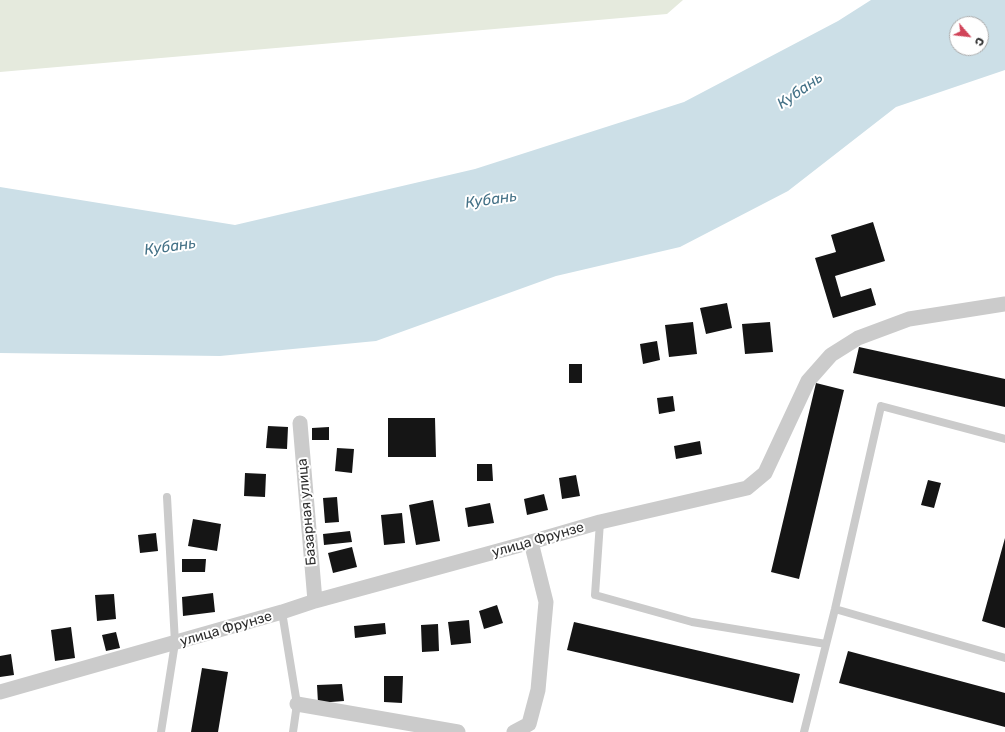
<!DOCTYPE html>
<html>
<head>
<meta charset="utf-8">
<style>
	body { margin:0 }
	#map { position:relative; width:1005px; height:732px; overflow:hidden; background:#fff; font-family:Rubik,sans-serif }
	canvas { display:block }
	.north { position:absolute; left:949px; top:16px; width:40px; height:40px; box-sizing:border-box; background:#fff; border:1px solid #ababab; border-radius:50%; rotate:118deg; font-size:11px; font-weight:700; line-height:16px; text-align:center; color:#2e2e2e }
	.north::after { content:''; display:block; margin:auto; width:14px; height:18px; background:#d14459; clip-path:polygon(50% 0,100% 100%,50% 72%,0 100%) }
</style>
</head>
<body>
<div id="map">
<canvas width="1005" height="732"></canvas>
<div class="north">С</div>
</div>
<script>
const ctx = document.querySelector('canvas').getContext('2d');
ctx.lineJoin = 'round';
function fill(path, color) { ctx.fillStyle = color; ctx.fill(path, 'evenodd'); }
const toPath = rows => new Path2D(rows.map(r => 'M' + r).join(''));
function trace(path, color, width, dash) { ctx.strokeStyle = color; ctx.lineWidth = width; ctx.lineCap = dash ? 'butt' : 'round'; ctx.setLineDash(dash || []); ctx.stroke(path); }
function write(font, color, halo, rows, align = 'center') {
  ctx.font = font + ' Rubik,sans-serif'; ctx.lineWidth = 4; ctx.setLineDash([]); ctx.textBaseline = 'middle'; ctx.strokeStyle = halo; ctx.fillStyle = color; for (const [text, x, y, turn = 0] of rows) {
    ctx.save(); ctx.translate(x, y); ctx.rotate((+turn || 0) * Math.PI / 180); ctx.textAlign = isNaN(turn) ? turn : align; if (halo) ctx.strokeText(text, 0, 0); ctx.fillText(text, 0, 0); ctx.restore();
  }
}
const green = toPath([
	[0,0,683,0,667,14,0,72]
]);
const water = toPath([
	[871,0,1005,0,1005,70,896,107,788,191,680,247,556,276,376,341,220,356,0,353,0,187,235,225,475,169,684,102,838,21],
	[957,24,981,24,981,48,957,48]
]);
const building = toPath([
	[873,222,885,261,835,276,841,297,871,288,876,305,833,318,815,258,836,252,831,235],
	[727,303,732,328,706,334,700,308],
	[693,322,697,354,669,357,665,325],
	[770,322,773,352,745,354,742,324],
	[657,341,660,360,643,364,640,344],
	[859,347,1005,379,1005,407,853,373],
	[569,364,582,364,582,383,569,383],
	[816,383,844,390,799,579,771,572],
	[673,396,675,411,659,414,657,398],
	[388,418,435,418,436,457,388,457],
	[268,426,288,427,287,449,266,448],
	[329,427,329,440,312,440,312,428],
	[700,441,702,454,676,459,674,446],
	[337,448,354,449,352,473,335,471],
	[477,464,492,464,493,481,477,481],
	[245,473,266,474,265,497,244,496],
	[576,475,580,496,562,499,559,478],
	[928,480,941,483,934,508,921,505],
	[544,494,548,510,527,515,524,499],
	[337,497,339,522,325,523,323,498],
	[433,500,440,541,416,545,409,505],
	[490,503,494,523,468,527,465,508],
	[402,513,405,543,384,545,381,515],
	[193,519,221,524,217,551,188,546],
	[350,531,352,542,324,545,323,534],
	[156,533,158,551,140,553,138,535],
	[1005,538,1005,628,982,621],
	[352,547,357,567,333,573,328,553],
	[182,559,206,559,205,572,182,572],
	[213,593,215,612,183,616,182,597],
	[114,594,116,619,97,621,95,595],
	[497,605,503,623,484,629,479,611],
	[469,620,471,643,451,645,448,622],
	[574,622,800,674,793,703,567,650],
	[385,623,386,634,355,638,354,626],
	[438,624,439,651,422,652,421,625],
	[71,627,75,658,55,661,51,630],
	[116,632,120,648,106,651,102,635],
	[848,651,1005,693,1005,727,839,683],
	[11,654,14,675,0,677,0,656],
	[202,668,228,672,218,732,191,732],
	[384,676,403,676,402,703,384,702],
	[342,684,344,701,318,703,317,685]
]);
const service = toPath([
	[600,522,595,595,692,622,826,644],
	[835,609,1005,658],
	[282,612,297,704,293,732],
	[161,732,175,643,167,497],
	[804,732,835,609,881,406,1005,439]
]);
const minor = toPath([
	[300,423,315,601],
	[0,692,282,612,315,601,531,542,600,522,747,488,765,473,808,381,831,355,858,338,909,319,1005,304],
	[297,704,458,732],
	[514,732,529,724,538,690,546,602,531,542]
]);
const streetNames = [
	["Базарная улица",307,512,-95],
	["улица Фрунзе",538,540,-16],
	["улица Фрунзе",226,629,-16]
];
const waterNames = [
	["Кубань",800,91,-35],
	["Кубань",491,200,-8],
	["Кубань",170,247,-8]
];
fill(green, '#e5eadd');
fill(water, '#ccdfe7');
fill(building, '#151515');
trace(service, '#cbcbcb', 8);
trace(minor, '#cbcbcb', 15);
write('14px', '#2e2e2e', '#fff', streetNames);
write('italic 15px', '#457287', '#fff', waterNames);
</script>
</body>
</html>
